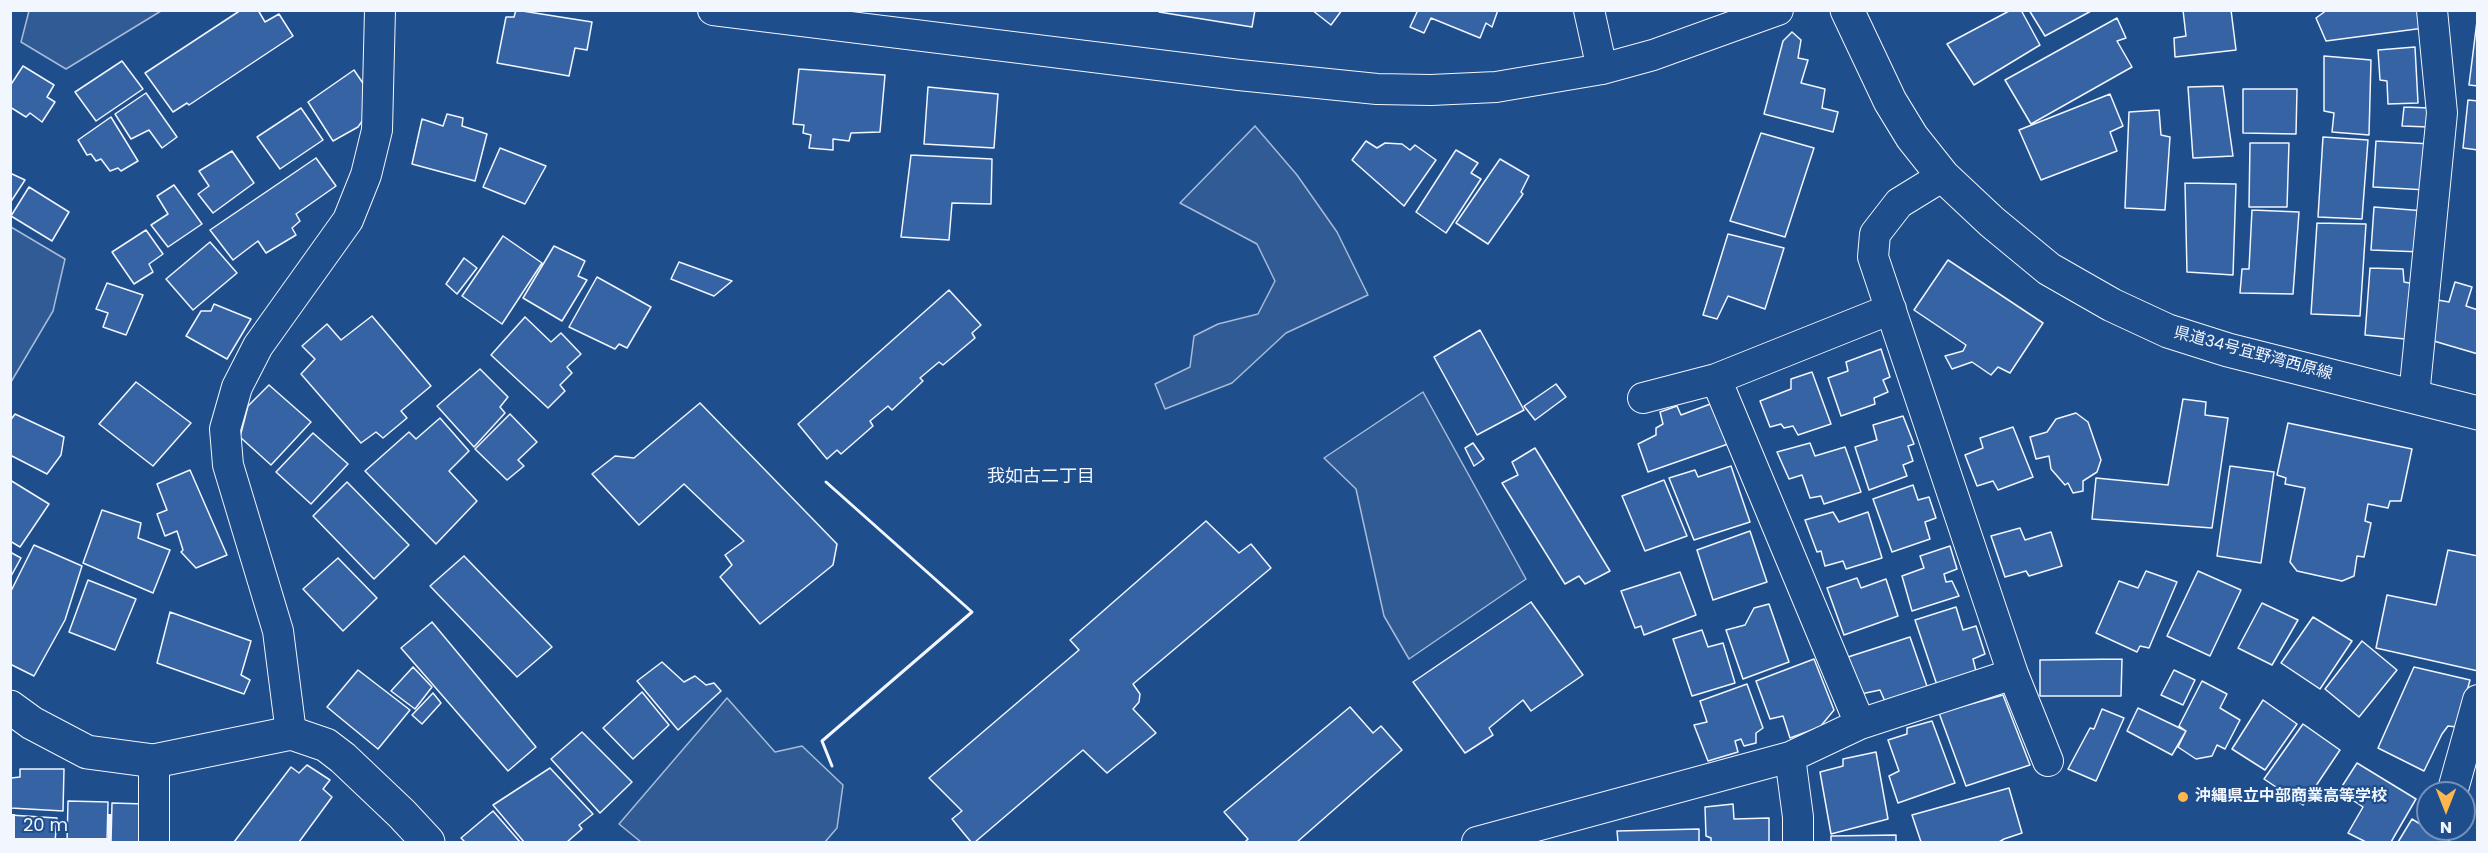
<!DOCTYPE html>
<html>
<head>
<meta charset="utf-8">
<style>
	body { margin:0 }
	#map { position:relative; width:2488px; height:853px; overflow:hidden; background:#1f4e8c; font-family:Poppins,sans-serif }
	canvas { display:block }
	.frame { position:absolute; inset:0; border:12px solid #f2f6ff; pointer-events:none }
	.north { position:absolute; left:2416px; top:781px; width:60px; height:60px; box-sizing:border-box; background:#1f4e8c; border:2px solid #7391ba; border-radius:50%; rotate:180deg; font-size:16px; font-weight:700; line-height:24px; text-align:center; color:#f2f6ff }
	.north::after { content:''; display:block; margin:auto; width:21px; height:27px; background:#ffb74d; clip-path:polygon(50% 0,100% 100%,50% 72%,0 100%) }
	.scale { position:absolute; left:12px; top:814px; width:99px; height:27px; box-sizing:border-box; border:3px solid #f2f6ff; border-top:0; padding-left:8px; font-size:18px; line-height:21px; white-space:nowrap; color:#f2f6ff; -webkit-text-stroke:4px #1f4e8c; paint-order:stroke }
</style>
</head>
<body>
<div id="map">
<canvas width="2488" height="853"></canvas>
<div class="frame"></div>
<div class="north">N</div>
<div class="scale">20 m</div>
</div>
<script>
const ctx = document.querySelector('canvas').getContext('2d');
ctx.lineJoin = 'round';
function fill(path, color) {
  ctx.fillStyle = color;
  ctx.fill(path, 'evenodd');
}
function toPath(rows) {
  const path = new Path2D();
  for (const r of rows) {
    path.moveTo(r[0], r[1]);
    for (let i = 2; i < r.length; i += 2) path.lineTo(r[i], r[i + 1]);
  }
  return path;
}
function stroke(path, color, width, dash) {
  ctx.strokeStyle = color;
  ctx.lineWidth = width;
  ctx.lineCap = dash ? 'butt' : 'round';
  ctx.setLineDash(dash || []);
  ctx.stroke(path);
}
function drawText(font, color, halo, rows, align = 'center') {
  ctx.font = font + ' Poppins,"Noto Sans JP",sans-serif';
  ctx.lineWidth = 4.5;
  ctx.setLineDash([]);
  ctx.textBaseline = 'middle';
  ctx.strokeStyle = halo;
  ctx.fillStyle = color;
  for (const [text, x, y, turn = 0] of rows) {
    ctx.save();
    ctx.translate(x, y);
    ctx.rotate((+turn || 0) * Math.PI / 180);
    ctx.textAlign = isNaN(turn) ? turn : align;
    if (halo) ctx.strokeText(text, 0, 0);
    ctx.fillText(text, 0, 0);
    ctx.restore();
  }
}
const built = toPath([
	[29,11,29,10,161,11,66,69,21,42,29,11],
	[1255,126,1297,175,1337,232,1368,295,1286,333,1232,383,1165,409,1155,384,1190,367,1194,336,1218,324,1258,314,1275,281,1257,244,1180,203,1255,126],
	[11,227,65,259,53,311,11,382,11,227],
	[1423,392,1526,579,1409,659,1384,616,1356,489,1324,458,1423,392],
	[727,698,775,752,802,746,843,785,837,828,825,842,641,842,619,824,727,698]
]);
fill(built, '#305b95');
stroke(built, '#a8bbd7', 1.5);
const building = toPath([
	[241,10,258,10,265,22,279,14,293,36,189,105,187,103,173,112,145,73,241,10],
	[516,10,592,22,587,50,575,48,569,76,497,63,506,17,514,17,516,10],
	[1159,10,1255,10,1252,27,1159,12,1159,10],
	[1312,10,1342,10,1331,25,1312,10],
	[1418,10,1498,10,1492,27,1486,23,1480,38,1431,18,1424,33,1410,27,1418,10],
	[2011,10,2021,10,2040,45,1974,85,1947,44,2011,10],
	[2029,10,2093,10,2045,36,2029,10],
	[2183,10,2231,10,2236,50,2175,57,2174,38,2186,36,2183,10],
	[2327,10,2424,10,2424,28,2326,41,2316,18,2327,10],
	[2117,18,2126,38,2117,41,2132,67,2031,124,2005,80,2117,18],
	[2477,21,2478,21,2478,86,2469,85,2477,21],
	[1792,32,1801,40,1798,58,1808,60,1801,83,1825,89,1822,108,1838,112,1833,132,1764,114,1783,41,1792,32],
	[2415,47,2418,103,2388,104,2387,81,2380,80,2378,50,2415,47],
	[2324,56,2371,60,2369,135,2332,132,2334,113,2324,111,2324,56],
	[122,61,143,89,96,121,75,92,122,61],
	[23,66,54,85,47,97,55,102,42,122,30,113,26,117,10,107,10,86,23,66],
	[799,69,885,75,880,132,851,133,849,141,833,139,833,150,809,148,811,135,803,133,804,125,793,124,799,69],
	[354,70,373,98,370,110,358,127,333,141,308,102,354,70],
	[2223,86,2233,156,2193,158,2188,87,2223,86],
	[928,87,998,94,994,148,924,144,928,87],
	[2243,89,2297,89,2296,134,2243,133,2243,89],
	[146,93,177,137,162,148,149,130,131,139,115,114,146,93],
	[2110,94,2123,126,2110,132,2117,151,2041,180,2019,130,2110,94],
	[2468,100,2478,101,2478,150,2463,148,2468,100],
	[2404,107,2430,108,2429,127,2402,126,2404,107],
	[301,108,323,140,280,169,257,137,301,108],
	[2159,110,2161,135,2170,137,2165,210,2125,208,2129,112,2159,110],
	[447,114,463,118,462,126,487,134,475,181,412,164,422,119,443,126,447,114],
	[111,117,138,161,121,171,118,168,110,171,101,159,96,161,91,154,87,155,78,140,111,117],
	[1761,133,1814,148,1785,237,1730,221,1761,133],
	[2323,137,2368,140,2362,219,2318,217,2323,137],
	[1366,141,1377,148,1385,143,1402,144,1410,150,1415,145,1436,160,1404,206,1352,160,1366,141],
	[2376,141,2432,144,2427,190,2373,187,2376,141],
	[2250,143,2289,143,2287,207,2249,207,2250,143],
	[500,148,546,166,525,204,483,187,500,148],
	[1456,150,1478,163,1471,173,1481,179,1446,233,1416,212,1456,150],
	[232,151,254,183,213,213,198,194,209,186,199,171,232,151],
	[911,155,992,159,991,204,952,203,949,240,901,237,911,155],
	[316,158,336,186,296,214,300,221,292,228,296,235,266,253,258,241,233,260,210,230,316,158],
	[1500,159,1529,176,1521,192,1523,194,1488,244,1456,223,1500,159],
	[10,173,25,180,10,203,10,173],
	[2185,183,2236,184,2233,275,2187,272,2185,183],
	[174,185,202,224,168,247,151,225,168,214,157,196,174,185],
	[29,187,69,212,52,241,11,216,29,187],
	[2374,207,2425,211,2422,252,2371,250,2374,207],
	[2252,210,2299,212,2293,294,2240,293,2242,269,2249,269,2252,210],
	[2317,223,2366,224,2360,316,2311,314,2317,223],
	[146,230,163,254,149,264,153,272,134,284,112,252,146,230],
	[1728,234,1784,248,1765,309,1728,296,1717,319,1703,315,1728,234],
	[503,236,542,263,502,324,462,296,503,236],
	[210,242,237,273,193,310,166,279,210,242],
	[554,246,585,261,578,276,587,280,562,321,523,298,554,246],
	[464,258,477,268,457,294,446,284,464,258],
	[1948,260,2043,323,2010,373,1998,367,1991,375,1972,362,1952,369,1945,356,1963,351,1966,345,1914,310,1948,260],
	[679,262,732,281,714,296,671,279,679,262],
	[2370,268,2403,269,2404,282,2420,285,2415,340,2365,335,2370,268],
	[597,277,651,307,627,348,619,344,615,349,569,327,597,277],
	[2455,282,2472,287,2466,306,2478,310,2478,354,2427,339,2432,299,2449,302,2455,282],
	[107,283,143,295,126,335,103,327,108,313,96,309,107,283],
	[949,290,981,325,972,333,975,338,943,365,939,362,920,378,923,381,892,410,888,406,870,421,873,426,841,454,837,450,827,459,798,424,949,290],
	[214,304,251,319,227,359,186,336,201,311,211,311,214,304],
	[372,316,431,386,401,411,407,418,383,438,376,432,361,443,301,374,315,359,302,346,327,324,341,340,372,316],
	[525,317,551,342,561,333,581,354,567,367,572,373,560,385,565,391,548,408,491,355,525,317],
	[1480,330,1524,410,1477,435,1434,357,1480,330],
	[1881,349,1890,377,1883,380,1888,392,1874,398,1875,404,1841,416,1828,378,1848,371,1846,362,1881,349],
	[480,369,508,397,500,407,505,413,474,447,437,406,480,369],
	[1812,372,1831,424,1798,435,1793,426,1784,428,1781,424,1770,427,1760,401,1791,389,1791,379,1812,372],
	[136,382,191,423,153,466,99,424,136,382],
	[1556,384,1566,397,1535,420,1524,406,1556,384],
	[269,385,311,422,271,465,240,437,248,406,269,385],
	[2183,399,2206,402,2205,415,2228,418,2212,528,2092,519,2096,478,2168,485,2183,399],
	[700,403,837,544,833,565,760,624,720,577,732,565,725,555,744,541,684,484,639,525,592,474,615,456,634,458,700,403],
	[1713,403,1728,444,1648,472,1638,444,1656,435,1656,428,1663,424,1660,412,1677,406,1681,415,1713,403],
	[2076,413,2088,422,2101,460,2097,472,2083,481,2083,491,2073,493,2068,483,2065,485,2051,469,2049,456,2036,459,2030,437,2047,432,2056,419,2076,413],
	[15,414,64,437,61,455,47,474,10,455,10,421,15,414],
	[510,414,537,442,518,460,524,466,507,480,475,449,510,414],
	[1903,416,1914,444,1908,446,1913,461,1903,465,1907,476,1869,490,1855,447,1877,440,1873,425,1903,416],
	[440,418,469,451,449,471,477,501,436,544,365,471,409,432,416,439,440,418],
	[2288,423,2412,449,2401,501,2390,501,2388,508,2368,504,2365,521,2371,523,2364,557,2357,556,2354,576,2342,581,2297,571,2290,562,2305,488,2285,484,2286,478,2277,475,2288,423],
	[2013,427,2033,477,1998,490,1993,481,1977,486,1965,455,1983,448,1980,438,2013,427],
	[313,433,348,464,311,504,276,472,313,433],
	[1473,443,1484,459,1474,466,1465,448,1473,443],
	[1810,443,1815,456,1845,447,1861,492,1824,504,1821,496,1810,498,1802,475,1789,479,1777,452,1810,443],
	[1535,448,1610,571,1585,584,1579,576,1565,584,1502,483,1518,475,1512,462,1535,448],
	[1731,466,1750,522,1694,540,1669,478,1695,470,1698,477,1731,466],
	[2230,466,2274,472,2261,563,2217,556,2230,466],
	[190,470,227,555,196,568,181,552,183,550,177,531,165,536,157,514,167,510,157,484,190,470],
	[10,480,49,504,20,547,10,541,10,480],
	[1664,480,1687,536,1645,551,1622,496,1664,480],
	[347,482,409,545,374,579,313,516,347,482],
	[1913,485,1918,500,1929,497,1936,518,1925,522,1930,539,1892,552,1873,499,1913,485],
	[102,510,141,523,138,538,170,550,153,593,83,563,102,510],
	[1833,512,1839,522,1868,512,1882,558,1846,569,1843,561,1825,566,1821,551,1817,552,1805,520,1833,512],
	[1206,521,1239,553,1251,544,1271,568,1133,684,1140,694,1139,702,1133,709,1156,733,1107,773,1083,750,975,842,971,842,952,819,962,811,929,778,1079,650,1070,640,1206,521],
	[2020,528,2025,540,2051,532,2062,566,2029,576,2026,571,2005,577,1991,536,2020,528],
	[1750,531,1767,582,1713,600,1697,550,1750,531],
	[34,545,82,566,65,620,34,676,10,664,10,593,34,545],
	[1950,546,1957,569,1944,574,1946,582,1952,581,1959,596,1912,611,1902,576,1924,568,1920,556,1950,546],
	[2448,550,2478,556,2478,671,2376,648,2387,595,2436,605,2448,550],
	[10,552,21,558,10,578,10,552],
	[464,556,552,647,517,677,430,586,464,556],
	[338,558,377,598,343,631,303,589,338,558],
	[2146,571,2177,582,2149,648,2140,646,2137,652,2096,633,2119,581,2138,588,2146,571],
	[2198,571,2241,590,2210,656,2167,636,2198,571],
	[1680,572,1696,615,1644,635,1641,626,1635,628,1621,591,1680,572],
	[1857,578,1861,588,1886,579,1898,616,1844,635,1827,588,1857,578],
	[88,580,136,599,115,650,69,632,88,580],
	[1531,602,1583,675,1531,711,1523,700,1489,728,1493,735,1465,753,1413,682,1531,602],
	[2262,603,2298,620,2272,665,2238,648,2262,603],
	[1769,604,1789,662,1743,679,1726,630,1745,625,1754,608,1769,604],
	[1956,607,1963,630,1976,626,1985,654,1973,659,1978,679,1939,691,1915,620,1956,607],
	[170,612,251,641,241,675,250,680,244,694,157,663,170,612],
	[2313,617,2352,641,2320,689,2281,663,2313,617],
	[432,622,536,747,508,771,401,648,432,622],
	[1702,630,1708,647,1723,643,1735,683,1692,696,1673,639,1702,630],
	[1910,637,1929,692,1887,706,1880,690,1861,694,1848,657,1910,637],
	[2362,641,2397,670,2359,717,2325,689,2362,641],
	[1814,659,1834,710,1820,727,1790,738,1783,716,1770,719,1756,681,1814,659],
	[2122,659,2121,696,2040,696,2040,660,2122,659],
	[662,662,684,682,695,676,706,685,714,683,721,691,678,730,637,681,662,662],
	[413,667,432,687,415,709,391,691,413,667],
	[2414,667,2470,680,2457,727,2448,726,2442,734,2424,771,2378,748,2414,667],
	[358,670,410,710,378,749,327,707,358,670],
	[2174,670,2195,680,2183,705,2161,695,2174,670],
	[2202,681,2227,694,2220,708,2240,720,2225,749,2217,745,2212,756,2196,759,2178,747,2186,731,2179,726,2202,681],
	[1747,684,1763,728,1756,733,1756,743,1744,746,1741,739,1735,741,1738,752,1708,761,1694,725,1707,722,1700,701,1747,684],
	[642,692,669,725,633,759,603,728,642,692],
	[433,693,441,703,422,724,412,715,433,693],
	[2003,695,2030,765,1966,786,1939,713,2003,695],
	[2263,700,2297,724,2265,770,2232,749,2263,700],
	[1350,707,1373,733,1381,726,1402,750,1297,842,1245,842,1248,839,1224,812,1350,707],
	[2138,708,2186,731,2172,755,2127,731,2138,708],
	[2102,709,2124,718,2096,781,2068,769,2090,728,2094,729,2102,709],
	[1932,721,1955,783,1898,803,1889,776,1899,771,1888,740,1907,734,1907,728,1932,721],
	[2303,724,2340,750,2303,805,2264,779,2303,724],
	[582,732,632,782,600,813,551,759,582,732],
	[1876,752,1888,819,1831,834,1820,772,1843,766,1843,759,1876,752],
	[2357,763,2416,799,2391,842,2366,842,2348,833,2363,807,2339,791,2357,763],
	[307,765,330,780,323,789,332,797,299,842,234,842,291,767,299,773,307,765],
	[550,768,593,814,579,825,582,829,567,842,524,842,493,805,550,768],
	[20,769,64,769,63,811,11,808,11,778,20,777,20,769],
	[2009,788,2022,833,2004,839,1999,842,1921,842,1912,815,2009,788],
	[68,801,108,802,107,842,67,842,68,801],
	[112,803,145,804,145,842,111,842,112,803],
	[1733,804,1734,819,1769,818,1769,842,1711,842,1711,838,1706,836,1705,807,1733,804],
	[493,811,520,842,465,842,461,838,493,811],
	[10,815,57,818,55,842,10,842,10,815],
	[2412,819,2428,829,2450,839,2448,842,2398,842,2412,819],
	[1699,829,1699,842,1618,842,1617,831,1699,829],
	[1896,835,1896,842,1831,842,1831,836,1896,835]
]);
fill(building, '#3563a3');
stroke(building, '#f2f6ff', 1.5);
const street = toPath([
	[713,10,1239,75,1377,89,1431,90,1496,87,1602,69,1653,55,1778,10],
	[1589,10,1602,69],
	[1716,379,1860,724],
	[2414,396,2442,113,2432,10],
	[1643,398,1716,379,1891,309],
	[2013,674,2048,761],
	[291,733,278,631,228,465,225,429,237,387,258,346,348,220,366,175,377,130,380,10],
	[1790,757,1798,817,1798,842],
	[154,761,154,842],
	[2452,793,2478,700],
	[1477,842,1790,757,1860,724,2013,674,1873,257,1875,234,1899,203,1943,176]
]);
const secondary = toPath([
	[1847,10,1890,101,1912,137,1943,176,1992,222,2049,269,2112,305,2168,331,2228,350,2478,413],
	[10,707,32,723,87,752,154,761,291,733,326,745,343,758,402,814,428,842]
]);
stroke(street, '#f2f6ff', 32);
stroke(secondary, '#f2f6ff', 35);
stroke(street, '#1f4e8c', 30);
stroke(secondary, '#1f4e8c', 33);
stroke(toPath([
	[826,482,972,612,822,741,832,766]
]), '#f2f6ff', 3);
for (const [x, y, r, color] of [
	[2183,797,6,"#ffb74d"]
]) {
  const dot = new Path2D();
  dot.arc(x, y, r, 0, 2 * Math.PI);
  ctx.fillStyle = color;
  ctx.fill(dot);
  stroke(dot, '#1f4e8c', 2);
}
drawText('16px', '#f2f6ff', '#1f4e8c', [
	["県道34号宜野湾西原線",2253,354,15]
]);
drawText('bold 16px', '#f2f6ff', '#1f4e8c', [
	["沖縄県立中部商業高等学校",2195,797]
], 'left');
drawText('18px', '#f2f6ff', '#1f4e8c', [
	["我如古二丁目",1041,477]
]);
</script>
</body>
</html>
